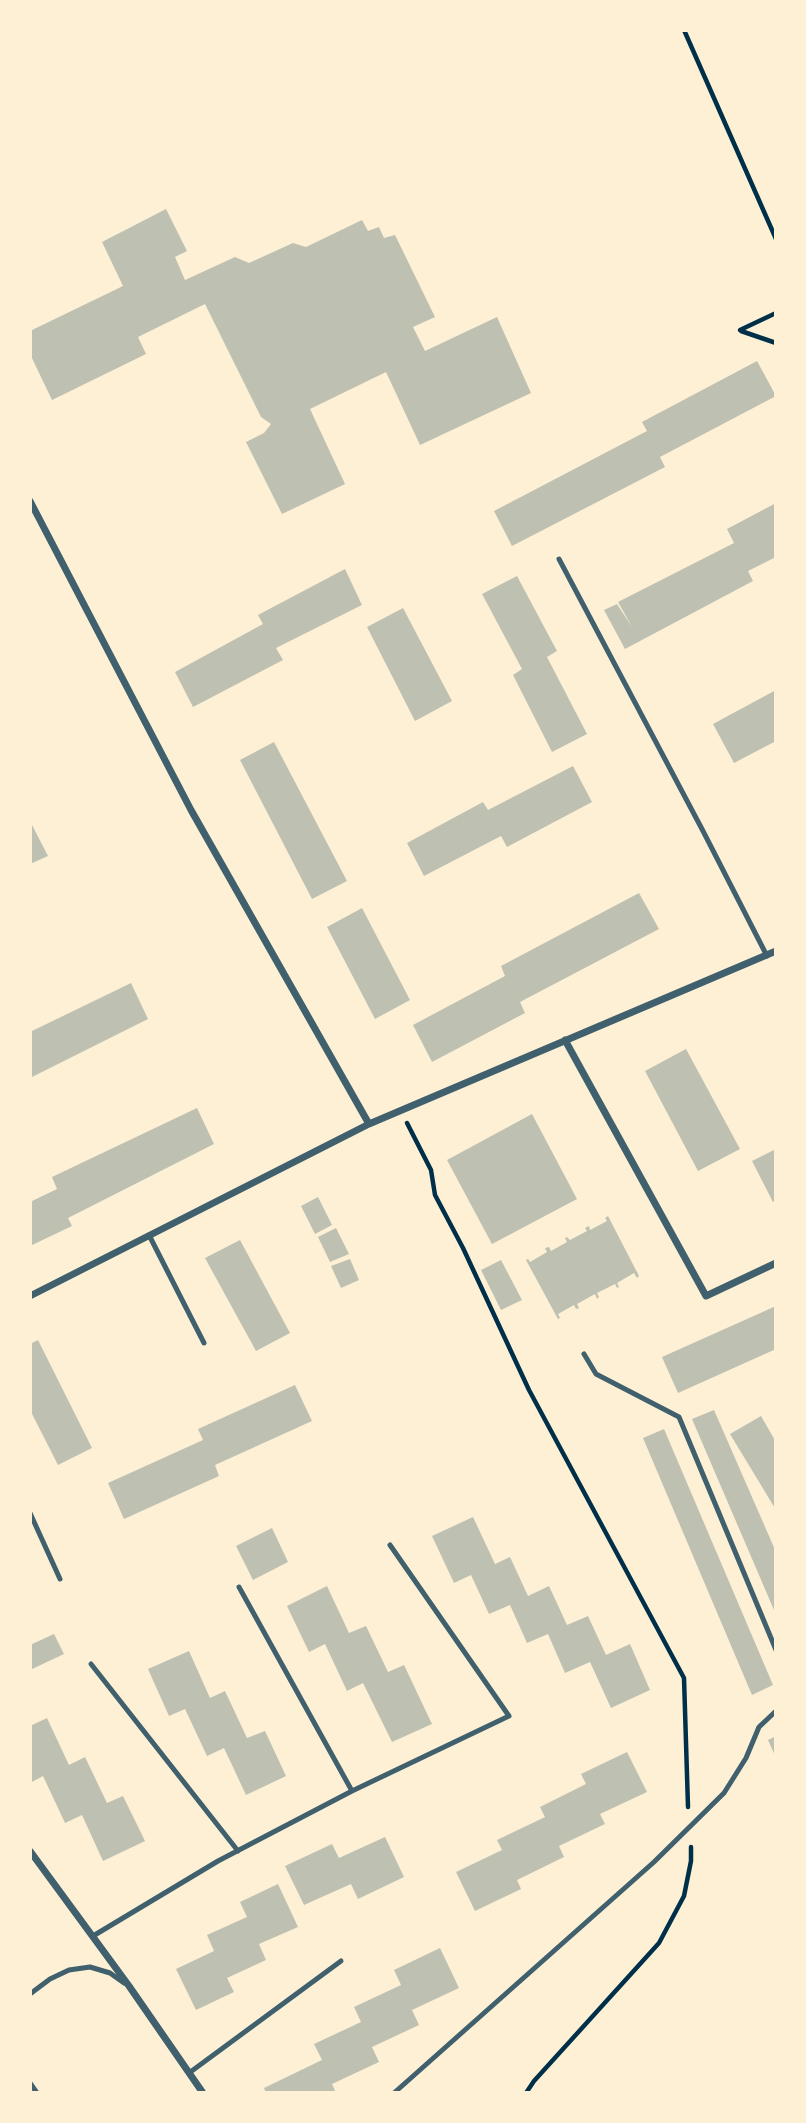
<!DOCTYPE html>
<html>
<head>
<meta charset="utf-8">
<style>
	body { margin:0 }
	#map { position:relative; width:806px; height:2123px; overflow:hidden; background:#fdf0d5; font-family:Karla,sans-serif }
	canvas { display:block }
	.frame { position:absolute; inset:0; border:32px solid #fdf0d5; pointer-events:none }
</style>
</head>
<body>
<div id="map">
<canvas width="806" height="2123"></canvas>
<div class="frame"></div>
</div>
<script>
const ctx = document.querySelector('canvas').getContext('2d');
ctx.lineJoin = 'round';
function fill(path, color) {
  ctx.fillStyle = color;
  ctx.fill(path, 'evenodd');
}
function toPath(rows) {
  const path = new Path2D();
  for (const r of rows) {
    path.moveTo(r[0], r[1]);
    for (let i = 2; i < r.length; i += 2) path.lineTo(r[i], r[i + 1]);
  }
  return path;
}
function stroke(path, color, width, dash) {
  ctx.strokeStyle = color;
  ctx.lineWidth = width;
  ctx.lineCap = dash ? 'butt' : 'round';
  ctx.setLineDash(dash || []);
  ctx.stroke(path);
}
fill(toPath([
	[166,209,187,251,175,257,185,280,235,257,249,263,293,243,306,247,362,220,368,231,379,227,384,238,395,235,435,317,413,327,425,351,497,317,531,393,420,445,386,372,310,409,345,484,282,514,246,442,264,433,271,424,261,417,205,304,138,337,146,354,52,400,30,354,30,331,123,286,102,242],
	[757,361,776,396,660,457,665,467,512,546,494,511,647,431,642,422],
	[776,503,776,557,748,571,753,581,625,649,604,610,617,604,632,627,618,602,734,543,727,529],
	[345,569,362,605,276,648,283,660,193,707,175,672,263,624,258,615],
	[517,576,557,651,547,657,587,734,552,752,513,675,522,669,482,594],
	[403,608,452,701,415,721,367,627],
	[776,690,776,741,734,763,713,724],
	[274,742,347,881,312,899,240,760],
	[573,766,592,802,507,847,501,836,424,876,407,843,483,802,488,810],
	[30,821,48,856,30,864],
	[639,893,659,929,520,1002,525,1013,432,1062,413,1025,505,976,501,966],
	[362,908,410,1000,375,1019,327,927],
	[131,983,148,1019,30,1078,30,1032],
	[686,1049,740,1149,698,1171,645,1071],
	[197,1108,214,1144,68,1218,72,1226,30,1246,30,1202,57,1189,52,1177],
	[532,1114,577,1199,492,1244,447,1160],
	[776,1149,776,1200,773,1202,752,1161],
	[318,1197,332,1225,315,1234,301,1206],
	[608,1216,639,1276,637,1278,634,1273,617,1283,619,1287,617,1288,615,1284,597,1293,599,1297,597,1299,595,1294,577,1304,579,1308,576,1309,574,1305,558,1314,560,1318,558,1319,526,1260,528,1259,530,1262,547,1252,545,1248,549,1247,551,1251,567,1242,565,1238,567,1237,570,1240,587,1231,585,1228,589,1226,590,1230,607,1221,605,1218],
	[336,1228,349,1254,330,1262,318,1237],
	[240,1240,290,1333,256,1351,205,1258],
	[350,1259,359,1280,341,1288,331,1266],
	[501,1260,522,1300,501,1310,481,1270],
	[776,1306,776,1349,678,1393,662,1357],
	[38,1340,92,1448,58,1465,30,1410,30,1344],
	[295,1385,312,1421,215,1465,219,1476,124,1519,108,1483,203,1440,198,1429],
	[714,1410,776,1552,776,1610,774,1610,692,1419],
	[761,1416,776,1442,776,1510,730,1434],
	[664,1429,773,1685,752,1695,643,1438],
	[473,1517,495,1564,510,1557,528,1596,549,1586,567,1625,588,1616,606,1655,630,1644,650,1690,611,1708,590,1662,565,1673,548,1634,527,1643,510,1605,489,1614,471,1575,454,1583,432,1536],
	[272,1528,288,1562,253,1580,236,1546],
	[327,1586,349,1633,366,1626,388,1672,404,1665,432,1724,392,1742,363,1683,347,1691,325,1644,309,1652,287,1606],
	[54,1634,64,1654,30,1670,30,1645],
	[189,1651,210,1698,225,1691,247,1738,265,1731,286,1776,246,1795,224,1748,207,1756,185,1709,169,1716,148,1669],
	[47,1718,69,1765,85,1757,107,1803,123,1796,145,1841,103,1861,82,1815,65,1823,43,1776,30,1783,30,1726],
	[776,1736,776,1758,768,1740],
	[627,1752,647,1792,600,1814,605,1824,559,1846,564,1857,517,1880,521,1889,475,1911,456,1872,502,1850,497,1840,545,1817,540,1807,586,1784,581,1774],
	[385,1837,404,1877,358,1899,351,1884,304,1905,285,1866,332,1844,339,1858],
	[278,1884,298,1927,259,1944,266,1960,227,1978,234,1992,196,2010,176,1969,214,1951,207,1935,247,1917,240,1902],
	[440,1948,459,1988,412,2010,419,2025,372,2047,379,2062,332,2084,336,2093,266,2093,264,2088,322,2060,314,2044,361,2022,354,2007,401,1985,394,1970]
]), '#bec0b2');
stroke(toPath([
	[684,30,776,239],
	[740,330,776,313],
	[741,331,776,343],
	[407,1123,431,1170,435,1195,463,1248,529,1390,684,1678,688,1807],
	[526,2093,534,2081,659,1943,684,1896,691,1861,691,1847]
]), '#003049', 4.5);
stroke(toPath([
	[559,559,703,831,767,956],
	[149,1235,204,1343],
	[584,1354,596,1374,679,1417,776,1650],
	[30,1513,60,1579],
	[239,1587,352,1791],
	[91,1664,238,1851],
	[93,1936,218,1861,352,1791,509,1716,390,1545],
	[30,1994,50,1979,69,1970,90,1967,110,1973,124,1983],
	[189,2073,341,1961],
	[30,2083,37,2093],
	[394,2093,654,1862,724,1793,746,1758,759,1727,776,1711]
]), '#3f606c', 5);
stroke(toPath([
	[30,501,191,810,369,1124],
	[565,1040,706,1296,776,1263],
	[30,1296,369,1124,776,951],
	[30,1851,129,1986,203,2093]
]), '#3f606c', 7);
</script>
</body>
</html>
